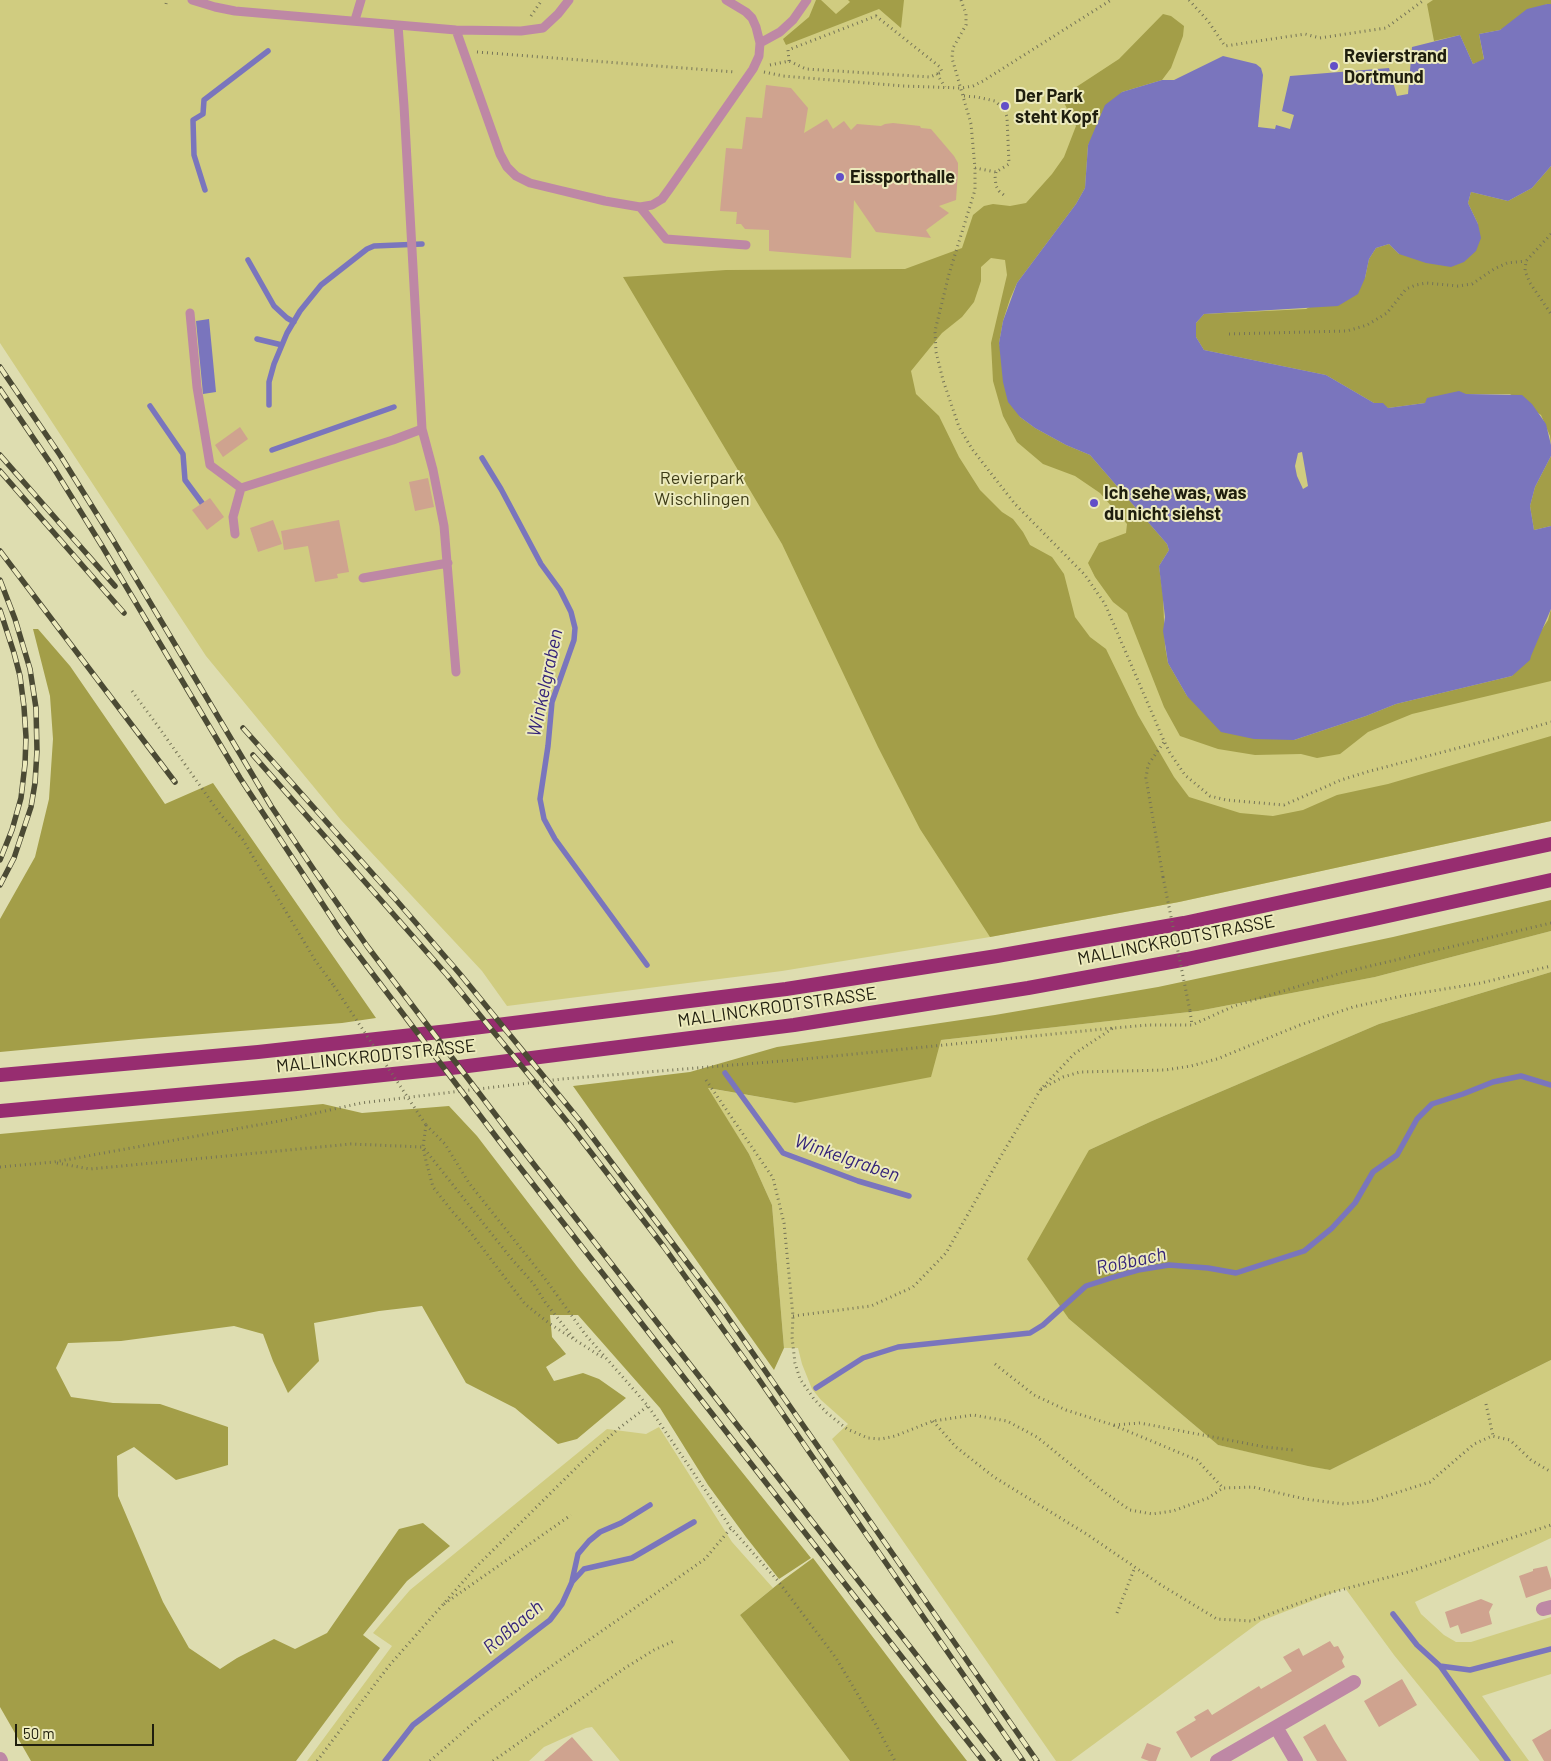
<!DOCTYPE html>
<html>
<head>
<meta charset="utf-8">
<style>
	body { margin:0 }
	#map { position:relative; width:1551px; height:1761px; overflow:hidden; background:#deddb0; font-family:Barlow,sans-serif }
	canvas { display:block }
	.scale { position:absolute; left:15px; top:1724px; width:139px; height:22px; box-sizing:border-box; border:2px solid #1f1e0e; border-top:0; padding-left:6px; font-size:15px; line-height:18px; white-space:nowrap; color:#1f1e0e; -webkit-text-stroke:4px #eceabc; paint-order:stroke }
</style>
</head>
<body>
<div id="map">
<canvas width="1551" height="1761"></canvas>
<div class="scale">50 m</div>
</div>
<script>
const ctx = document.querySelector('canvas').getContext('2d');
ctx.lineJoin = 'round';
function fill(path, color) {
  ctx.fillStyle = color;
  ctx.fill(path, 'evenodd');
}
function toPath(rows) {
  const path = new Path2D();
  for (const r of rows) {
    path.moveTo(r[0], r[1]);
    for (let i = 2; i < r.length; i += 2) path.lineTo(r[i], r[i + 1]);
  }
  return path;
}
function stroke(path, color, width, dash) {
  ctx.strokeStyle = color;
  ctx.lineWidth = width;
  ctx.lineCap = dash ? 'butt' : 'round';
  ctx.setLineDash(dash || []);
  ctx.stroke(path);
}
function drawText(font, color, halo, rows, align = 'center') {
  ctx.font = font + ' Barlow,sans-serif';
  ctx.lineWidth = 4;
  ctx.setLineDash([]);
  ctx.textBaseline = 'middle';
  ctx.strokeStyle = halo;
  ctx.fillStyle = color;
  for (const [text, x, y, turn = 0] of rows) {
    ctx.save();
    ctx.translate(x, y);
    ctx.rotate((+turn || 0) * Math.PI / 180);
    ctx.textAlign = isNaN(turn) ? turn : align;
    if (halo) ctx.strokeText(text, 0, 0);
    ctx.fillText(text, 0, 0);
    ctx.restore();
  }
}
fill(toPath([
	[0,0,1551,0,1551,821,1179,902,990,937,782,971,507,1006,482,971,341,820,206,656,0,343],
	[1551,931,1551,972,1379,1024,1152,1121,1089,1150,1069,1319,1218,1445,1330,1470,1551,1360,1551,1538,1415,1602,1421,1614,1444,1635,1456,1642,1471,1642,1551,1617,1551,1674,1482,1696,1529,1761,1480,1761,1394,1655,1345,1588,1261,1621,1071,1761,1056,1761,832,1439,848,1424,821,1400,812,1389,802,1364,798,1348,784,1348,772,1205,749,1154,707,1088,795,1103,941,1040,1198,1011,1375,977],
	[659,1427,732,1542,773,1588,740,1615,850,1761,620,1761,592,1727,586,1728,544,1747,529,1761,307,1761,392,1646,373,1633,410,1590,607,1429,646,1434]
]), '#d0cc80');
fill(toPath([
	[816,0,821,0,836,14,850,2,848,0,904,0,901,28,879,9,786,45,783,39,809,17],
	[1433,0,1551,0,1551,4,1547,4,1500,30,1479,34,1484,60,1473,64,1460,35,1434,41,1427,4],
	[1163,14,1171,16,1184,26,1183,36,1171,68,1162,80,1122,92,1088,145,1085,188,1076,204,1017,283,1010,299,1003,321,999,343,1020,417,1035,428,1066,445,1090,455,1167,544,1169,550,1159,566,1163,595,1165,646,1168,663,1187,696,1294,740,1366,716,1396,704,1512,676,1548,620,1551,609,1551,681,1412,714,1368,732,1340,754,1317,758,1301,754,1255,755,1218,749,1180,736,1164,707,1127,613,1113,602,1095,577,1088,563,1099,543,1126,533,1127,524,1100,493,1075,476,1043,464,1017,442,1003,416,993,381,991,343,1007,275,1005,260,991,258,981,267,981,281,974,302,962,317,942,333,911,371,916,394,939,416,959,457,980,490,1002,512,1013,519,1023,532,1030,545,1052,557,1064,574,1075,617,1090,637,1106,649,1138,715,1174,777,1189,797,1240,813,1273,816,1303,810,1337,795,1388,784,1551,736,1551,821,1179,902,990,937,920,829,878,747,782,544,623,277,726,270,905,269,962,248,973,215,984,206,993,204,1010,206,1026,203,1052,174,1064,157,1076,126,1061,97,1119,59],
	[1551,166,1551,445,1550,436,1541,415,1510,394,1466,394,1425,403,1388,408,1374,403,1326,375,1204,350,1196,337,1196,323,1204,314,1306,309,1365,278,1369,259,1376,248,1389,244,1399,254,1478,224,1468,203,1471,192,1508,201,1532,188],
	[1551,456,1551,526,1534,530,1530,506,1535,487],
	[33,629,38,629,70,666,165,804,213,783,376,1018,342,1023,139,1039,0,1052,0,919,35,857,49,799,53,739,50,696],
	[1551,900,1551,931,1375,977,1198,1011,941,1040,931,1077,795,1103,708,1088,749,1154,772,1205,784,1348,774,1370,573,1086,690,1072,777,1047,995,1015,1158,987,1393,937],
	[1551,972,1551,1360,1330,1470,1308,1466,1218,1445,1069,1319,1027,1259,1089,1150,1152,1121,1379,1024],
	[323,1104,362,1113,449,1106,477,1136,579,1269,811,1558,779,1579,746,1537,708,1485,660,1408,578,1315,550,1315,552,1337,566,1354,546,1367,554,1381,583,1373,599,1379,626,1398,577,1439,558,1444,515,1408,466,1383,422,1306,379,1311,314,1323,319,1361,288,1393,273,1361,263,1334,234,1326,121,1341,68,1343,56,1368,71,1397,113,1403,160,1404,228,1427,228,1465,176,1480,134,1447,117,1456,118,1496,163,1602,189,1648,220,1669,237,1658,274,1639,295,1649,327,1633,399,1529,423,1523,450,1546,407,1581,363,1635,380,1648,296,1761,31,1761,0,1707,0,1134],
	[813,1558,937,1722,967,1761,850,1761,740,1615,783,1580]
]), '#a39e48');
fill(toPath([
	[1547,4,1551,4,1551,166,1532,188,1508,201,1471,192,1468,203,1478,224,1481,238,1476,251,1464,262,1451,267,1426,263,1399,254,1389,244,1376,248,1369,259,1365,278,1358,294,1338,306,1204,314,1196,323,1196,337,1204,350,1326,375,1374,403,1383,403,1388,408,1425,403,1427,398,1459,391,1466,394,1522,395,1532,404,1546,424,1551,445,1551,456,1535,487,1530,506,1534,530,1551,526,1551,609,1531,656,1530,660,1512,676,1396,704,1366,716,1294,740,1254,739,1221,732,1187,696,1168,663,1163,631,1165,617,1159,566,1169,550,1167,544,1090,455,1066,445,1035,428,1020,417,1008,402,1003,382,999,343,1003,321,1017,283,1076,204,1085,188,1088,145,1105,105,1122,92,1162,80,1174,80,1223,56,1256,64,1261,68,1263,75,1258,127,1275,129,1276,125,1290,129,1294,115,1282,111,1290,76,1389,68,1397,96,1408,94,1412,47,1460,35,1473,64,1484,59,1479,34,1500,30,1527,9],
	[1302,452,1308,486,1303,489,1297,476,1295,466,1298,453],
	[209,319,216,392,203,394,196,321]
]), '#7a75bd');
stroke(toPath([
	[205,190,194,155,193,120,203,114,204,100,268,51],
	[248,260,274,306,287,318,294,322],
	[257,339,282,345],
	[269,405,269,382,274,364,287,333,300,311,321,285,367,249,374,246,422,244],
	[150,406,183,454,185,480,202,503],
	[272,450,394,407],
	[482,458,501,489,541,564,560,590,571,612,575,628,574,640,552,702,548,746,540,799,544,819,555,839,647,965],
	[725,1073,783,1153,858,1181,909,1196],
	[816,1388,863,1358,898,1347,1030,1333,1043,1325,1086,1286,1111,1278,1138,1270,1169,1265,1208,1268,1236,1273,1304,1251,1332,1228,1355,1203,1373,1172,1397,1155,1417,1119,1432,1104,1463,1094,1493,1082,1521,1076,1551,1085],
	[572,1581,578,1554,589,1541,600,1532,621,1523,650,1505],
	[1393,1614,1417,1645,1440,1666,1508,1761],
	[1440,1666,1470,1670,1551,1649],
	[385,1761,413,1725,550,1620,562,1604,572,1582,584,1569,632,1558,694,1522]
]), '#7a75bd', 5.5);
fill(toPath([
	[766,85,791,88,808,108,804,133,827,119,833,129,844,121,851,130,857,124,881,126,885,124,893,123,920,126,921,128,931,129,954,156,958,163,958,172,956,200,939,206,949,213,926,230,931,238,876,232,854,200,851,258,769,251,769,230,745,229,741,224,736,224,737,212,720,211,726,148,742,149,746,117,762,118],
	[240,427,248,439,223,457,215,445],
	[428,478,434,507,415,511,409,482],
	[210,498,224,517,207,530,192,510],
	[273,520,282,544,258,552,250,528],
	[339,520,349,572,337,574,338,578,315,582,308,546,284,550,281,531],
	[1547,1566,1551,1579,1551,1589,1526,1598,1519,1576,1533,1571,1533,1569],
	[1481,1599,1493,1604,1489,1612,1492,1624,1461,1634,1458,1625,1450,1628,1445,1612],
	[1330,1641,1334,1647,1338,1646,1344,1657,1342,1661,1345,1667,1191,1758,1176,1732,1196,1720,1194,1717,1208,1709,1212,1715,1259,1686,1261,1689,1292,1671,1283,1657,1299,1648,1303,1656],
	[1402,1679,1417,1705,1379,1727,1364,1701],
	[1325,1724,1334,1740,1347,1761,1317,1761,1303,1737],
	[1551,1729,1551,1761,1544,1761,1532,1740],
	[572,1737,593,1761,544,1761],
	[1147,1743,1161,1748,1156,1761,1149,1761,1141,1758]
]), '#cfa38f');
stroke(toPath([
	[961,0,966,14,966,25,953,48,952,58,971,124,975,168,975,190,949,274,935,331,936,352,943,380,959,427,972,449,1015,504,1085,575,1105,604,1164,741,1170,753,1185,775,1210,796,1226,800,1284,805,1341,780,1370,771,1493,739,1551,722],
	[1189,0,1208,21,1225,46,1305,34,1320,38,1386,28,1424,0],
	[166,4,167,0],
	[531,16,542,0],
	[477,52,735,72],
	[789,61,788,50,876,16,940,67,942,72,937,74],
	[770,65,789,61,806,69,930,77,937,74,945,87],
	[764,72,783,76,903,86,961,88,973,86,983,81,1111,0],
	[964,96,977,97,995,101,1004,109,1007,117,1009,164,996,172,975,168],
	[996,172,995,176,996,186,999,191,1005,196],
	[1551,234,1526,261,1525,271,1530,283,1551,314],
	[1229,334,1347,331,1367,325,1387,313,1406,289,1416,285,1426,283,1458,286,1472,284,1494,269,1507,263,1526,261],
	[132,691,160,729,220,814,243,840,315,960,334,986],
	[1163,877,1146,778,1148,765,1164,742],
	[1190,1011,1192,1025],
	[706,1080,773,1178,784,1223,793,1316,792,1337,795,1363,800,1379,814,1399,827,1413,847,1429,868,1438,881,1439,895,1436,933,1421,973,1415,1007,1421,1037,1437,1107,1494,1130,1510,1152,1514,1173,1511,1208,1498,1223,1488,1253,1487,1305,1499,1344,1504,1371,1501,1430,1482,1474,1444,1492,1436,1510,1440,1531,1460,1551,1472],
	[1041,1089,1063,1077,1080,1072,1165,1070,1191,1066,1217,1059,1300,1025,1353,1007,1402,996,1481,983,1551,966],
	[426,1125,445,1144,469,1183,546,1280,585,1334,648,1406,731,1528,778,1581,836,1658,876,1725,895,1761],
	[426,1125,423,1147,426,1161,433,1187,452,1211,468,1229,525,1304,550,1324,605,1359],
	[57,1163,90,1169,351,1144,423,1147,510,1257,533,1283,545,1302,575,1340],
	[0,1167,54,1162,285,1120,361,1103,562,1079,794,1060,1114,1028,1148,1025,1192,1025,1234,1006,1345,972,1551,923],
	[793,1316,871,1306,913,1287,946,1253,998,1161,1041,1089,1074,1054,1113,1028],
	[995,1364,1034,1395,1066,1410,1113,1425,1197,1460,1223,1488],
	[1486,1404,1493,1436],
	[933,1421,956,1447,994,1477,1088,1535,1161,1585,1217,1619,1251,1621,1318,1596,1408,1572,1551,1525],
	[1114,1425,1140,1423,1265,1447,1293,1450],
	[444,1604,571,1515],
	[1117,1613,1135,1567],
	[317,1761,388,1667,476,1567,581,1463,618,1429,648,1406],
	[430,1761,477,1720,523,1686,705,1559,731,1528],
	[493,1761,625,1668,654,1650,674,1641]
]), '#757457', 3, [1, 4]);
stroke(toPath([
	[192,0,215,7,235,11,456,30,521,31,543,28,558,14,569,0],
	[355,20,361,0],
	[398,25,404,106,422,429,433,470,444,526,456,672],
	[456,30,500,154,507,167,516,176,530,183,559,190,605,201,640,207,652,205,662,199,670,188,753,69,759,56,760,43,756,27,752,18,746,12,726,0],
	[760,43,780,32,793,20,807,0],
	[640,207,666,239,746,245],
	[190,313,197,387,210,465,241,488,393,440,422,429],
	[235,534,233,517,241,488],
	[363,578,448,563]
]), '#be88a5', 9);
stroke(toPath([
	[1543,1609,1551,1607],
	[1276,1727,1296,1761],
	[1217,1761,1354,1682]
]), '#be88a5', 14);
stroke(toPath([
	[0,1759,1,1761]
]), '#be88a5', 14);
stroke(toPath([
	[0,1075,258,1052,449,1031,786,989,997,956,1184,923,1551,844],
	[0,1111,297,1084,460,1067,794,1025,1028,988,1187,959,1370,920,1551,880]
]), '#972d70', 14);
const rail = toPath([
	[0,367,60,455,113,540,271,806,314,870,367,946,511,1135,999,1761],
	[0,389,53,467,102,546,240,778,341,932,497,1138,983,1761],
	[0,455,115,586],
	[0,471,124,613],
	[0,551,175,782],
	[0,580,15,619,30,669,36,708,37,751,35,783,31,807,14,858,0,885],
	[0,610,14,653,20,676,24,707,26,737,25,764,21,798,12,830,0,860],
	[243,728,397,901,460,974,581,1122,720,1306,1037,1761],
	[253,755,447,975,569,1124,664,1247,758,1378,1023,1761]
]);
stroke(rail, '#4b4a34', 5.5);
stroke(rail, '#eceabc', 4, [11]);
stroke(toPath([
	[1163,877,1190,1011],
	[334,986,426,1125]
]), '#757457', 3, [1, 4]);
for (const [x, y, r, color] of [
	[1334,66,5,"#624fc8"],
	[1005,106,5,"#624fc8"],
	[840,177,5,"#624fc8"],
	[1094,503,5,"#624fc8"]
]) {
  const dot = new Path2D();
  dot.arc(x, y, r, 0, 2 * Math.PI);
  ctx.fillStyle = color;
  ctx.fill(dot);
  stroke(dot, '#eceabc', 2);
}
drawText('bold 18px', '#1f1e0e', '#eceabc', [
	["Revierstrand",1344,56],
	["Dortmund",1344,77],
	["Der Park",1015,96],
	["steht Kopf",1015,117],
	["Eissporthalle",850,177],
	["Ich sehe was, was",1104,493],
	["du nicht siehst",1104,514]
], 'left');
drawText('18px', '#3e3c17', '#eceabc', [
	["Revierpark",702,478],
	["Wischlingen",702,499]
]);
drawText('18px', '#1f1e0e', '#eceabc', [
	["MALLINCKRODTSTRASSE",1176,940,-11],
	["MALLINCKRODTSTRASSE",777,1007,-8],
	["MALLINCKRODTSTRASSE",376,1056,-6]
]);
drawText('italic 19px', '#342379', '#eceabc', [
	["Winkelgraben",545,683,-78],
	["Winkelgraben",847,1158,19],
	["Roßbach",1131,1261,-12],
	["Roßbach",513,1627,-40]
]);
</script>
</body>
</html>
